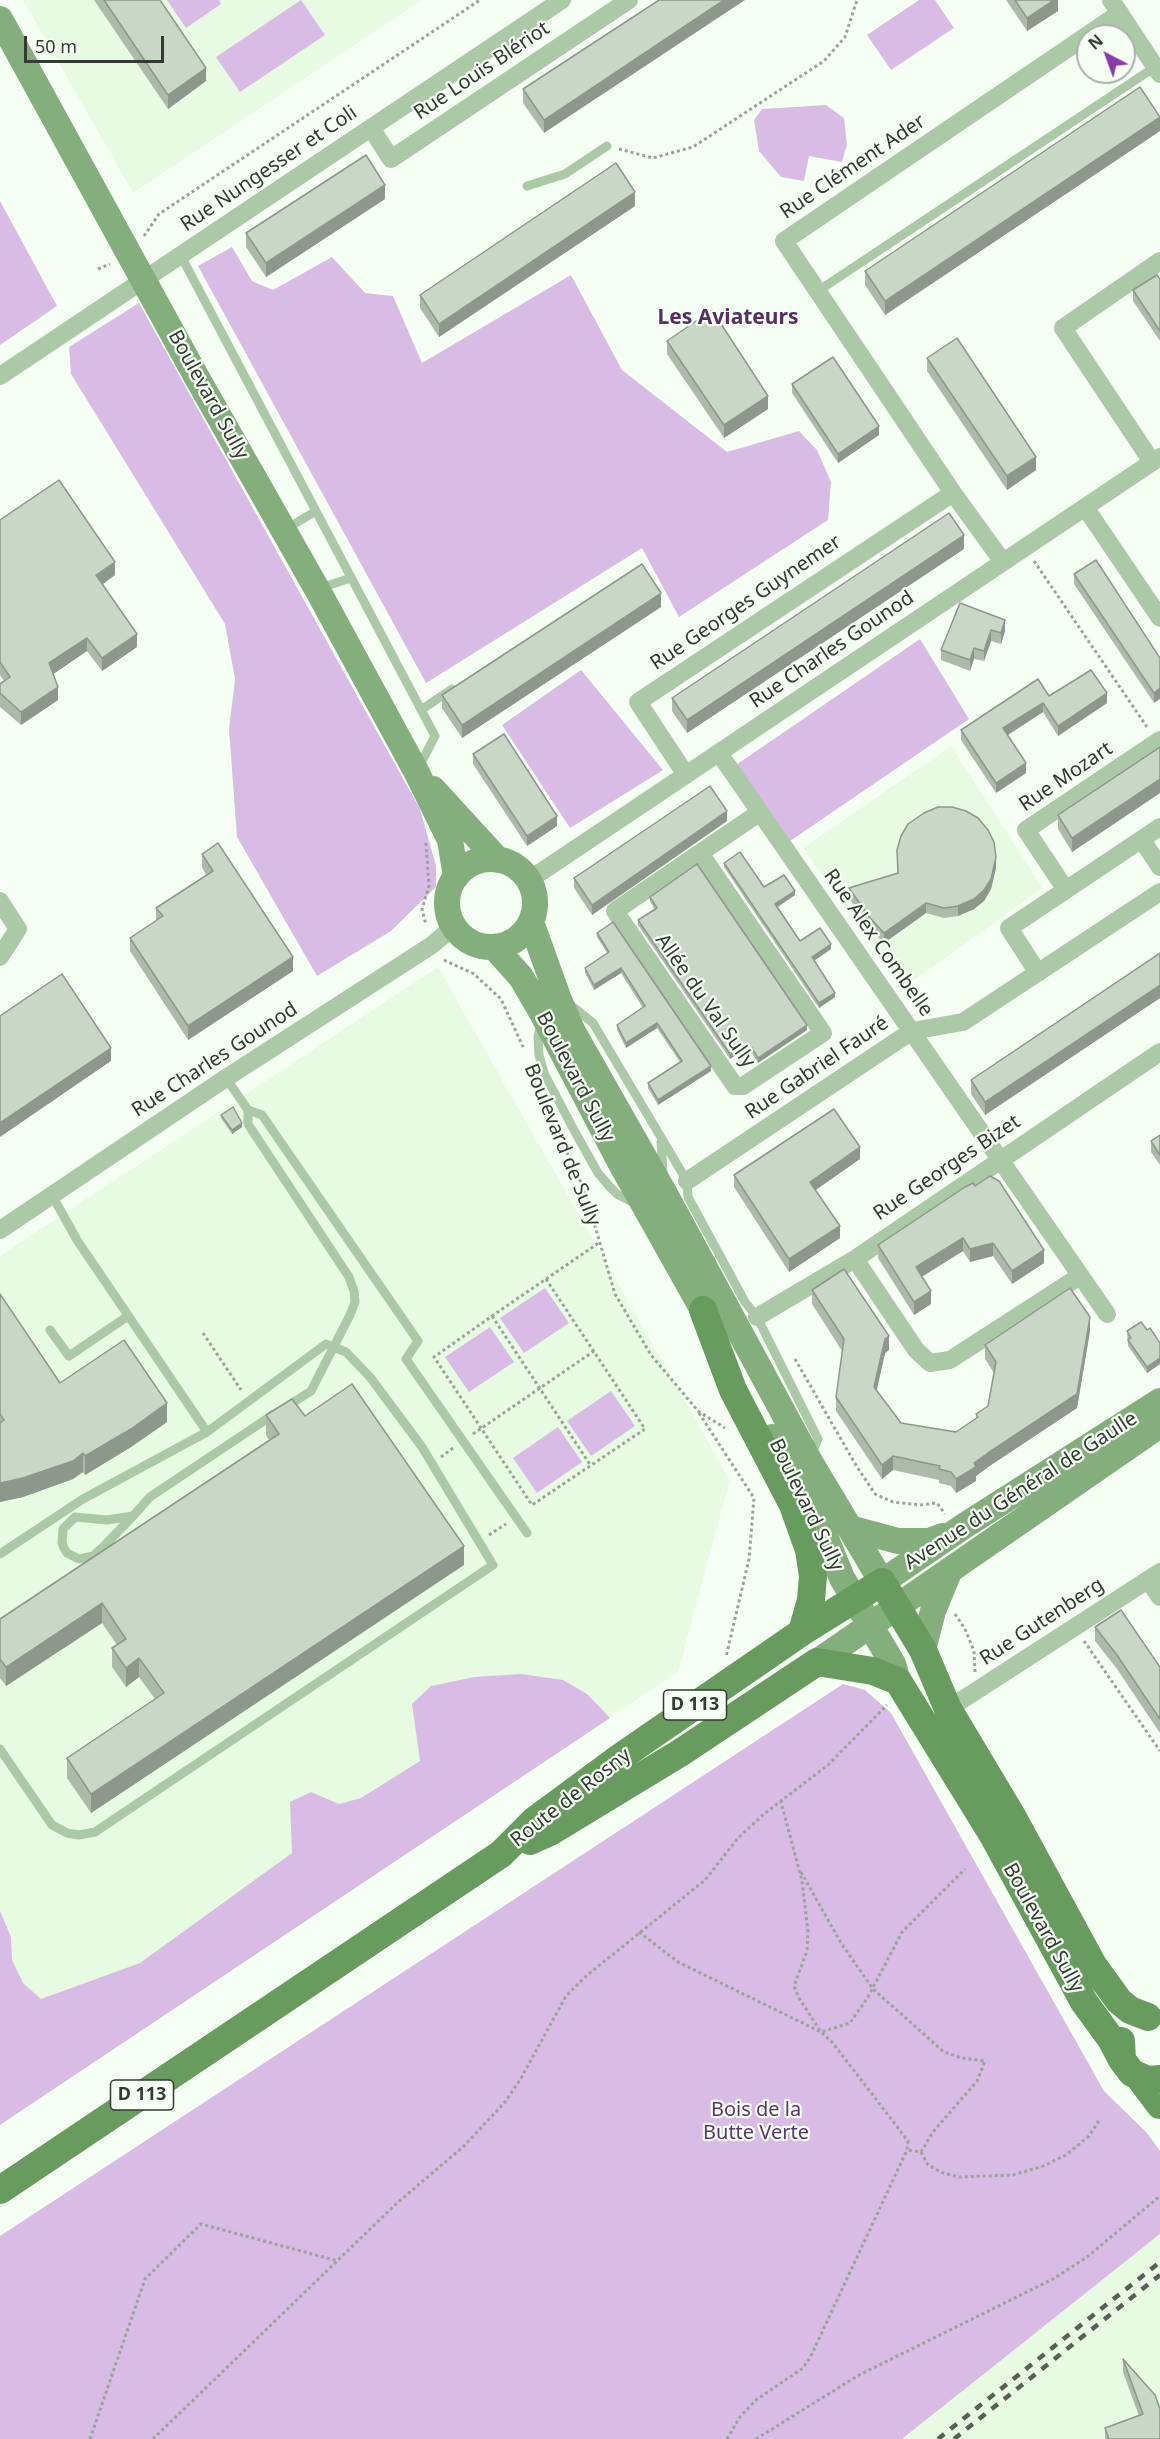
<!DOCTYPE html>
<html>
<head>
<meta charset="utf-8">
<style>
	body { margin:0 }
	#map { position:relative; width:1160px; height:2439px; overflow:hidden; background:#f6fff4; font-family:"Noto Sans",sans-serif }
	canvas { display:block }
	.north { position:absolute; left:1076px; top:24px; width:60px; height:60px; box-sizing:border-box; background:#f6fff4; border:2px solid #a8b0a7; border-radius:50%; rotate:319deg; font-size:16px; font-weight:700; line-height:24px; text-align:center; color:#343a33 }
	.north::after { content:''; display:block; margin:auto; width:21px; height:27px; background:#8a3aaa; clip-path:polygon(50% 0,100% 100%,50% 72%,0 100%) }
	.scale { position:absolute; left:24px; top:36px; width:140px; height:27px; box-sizing:border-box; border:3px solid #343a33; border-top:0; padding-left:8px; font-size:18px; line-height:21px; white-space:nowrap; color:#343a33; -webkit-text-stroke:4px #f6fff4; paint-order:stroke }
</style>
</head>
<body>
<div id="map">
<canvas width="1160" height="2439"></canvas>
<div class="north">N</div>
<div class="scale">50 m</div>
</div>
<script>
const ctx = document.querySelector('canvas').getContext('2d');
ctx.lineJoin = 'round';
function fill(path, color) {
  ctx.fillStyle = color;
  ctx.fill(path, 'evenodd');
}
function toPath(rows) {
  const path = new Path2D();
  for (const r of rows) {
    if (r.length === 3) {
      path.moveTo(r[0] + r[2], r[1]);
      path.arc(r[0], r[1], r[2], 0, 2 * Math.PI);
      continue;
    }
    path.moveTo(r[0], r[1]);
    for (let i = 2; i < r.length; i += 2) path.lineTo(r[i], r[i + 1]);
  }
  return path;
}
function stroke(path, color, width, dash) {
  ctx.strokeStyle = color;
  ctx.lineWidth = width;
  ctx.lineCap = dash ? 'butt' : 'round';
  ctx.setLineDash(dash || []);
  ctx.stroke(path);
}
function drawText(font, color, halo, rows, align = 'center') {
  ctx.font = font + ' "Noto Sans",sans-serif';
  ctx.lineWidth = 4.5;
  ctx.setLineDash([]);
  ctx.textBaseline = 'middle';
  ctx.strokeStyle = halo;
  ctx.fillStyle = color;
  for (const [text, x, y, turn = 0] of rows) {
    ctx.save();
    ctx.translate(x, y);
    ctx.rotate((+turn || 0) * Math.PI / 180);
    ctx.textAlign = isNaN(turn) ? turn : align;
    if (halo) ctx.strokeText(text, 0, 0);
    ctx.fillText(text, 0, 0);
    ctx.restore();
  }
}
fill(toPath([
	[23,0,422,0,133,193],
	[951,746,1043,888,902,989,803,848],
	[438,967,730,1480,678,1672,0,2125,0,1256],
	[1160,2234,1160,2439,902,2439]
]), '#e7fbe3');
fill(toPath([
	[167,0,219,0,221,4,186,28],
	[301,0,325,35,240,92,216,57],
	[919,0,935,0,954,28,891,70,867,35],
	[826,105,844,118,847,144,842,162,809,156,804,181,781,177,759,151,754,120,762,109],
	[0,201,57,306,0,345],
	[232,247,252,281,273,290,332,257,365,293,393,296,422,363,571,275,622,370,727,452,799,431,817,450,831,482,828,520,679,617,642,548,426,683,198,266],
	[139,303,420,809,436,866,436,887,391,931,317,976,237,837,229,729,235,679,225,624,71,374,69,347],
	[920,639,969,719,790,841,736,765],
	[581,670,663,770,570,828,502,725],
	[545,1288,569,1323,524,1353,500,1318],
	[490,1327,514,1362,469,1392,445,1357],
	[611,1391,635,1426,591,1456,567,1421],
	[558,1427,582,1462,537,1493,513,1458],
	[521,1674,563,1680,587,1694,610,1718,0,2125,0,1911,11,1937,12,1960,23,1983,41,1999,140,1963,292,1853,290,1802,311,1792,339,1804,361,1798,420,1761,412,1704,431,1686,474,1677],
	[843,1684,865,1690,891,1713,1104,2091,1147,2133,1160,2151,1160,2234,902,2439,0,2439,0,2236]
]), '#d8bce5');
stroke(toPath([
	[619,149,653,158,693,147,824,61,845,37,857,0],
	[144,236,159,214,480,0],
	[98,269,110,264],
	[1034,561,1147,727],
	[426,843,429,886,422,909,426,925],
	[444,960,474,974,501,999,524,1049],
	[554,1125,584,1189,615,1294,651,1355,698,1411,725,1428],
	[546,1279,645,1429,532,1505,434,1357,492,1316,546,1279,565,1266,600,1242],
	[492,1316,591,1466],
	[203,1333,241,1390],
	[795,1359,857,1467,875,1494,893,1502,920,1505,937,1503,945,1514],
	[699,1413,754,1498,749,1559,726,1657],
	[473,1434,594,1351],
	[441,1457,453,1448],
	[489,1535,506,1524],
	[955,1614,965,1629,974,1651,975,1672],
	[1084,1641,1160,1751],
	[801,1872,841,1943,873,1989,944,2052,962,2058,985,2061,977,2081,933,2132,921,2152,907,2150],
	[639,1932,678,1962,821,2032,850,2023,868,1997,902,1932,965,1869],
	[921,2152,928,2165,943,2173,959,2177,1013,2175,1043,2166,1066,2155,1089,2136,1100,2119],
	[90,2439,145,2279,201,2224,338,2261],
	[153,2439,396,2204,464,2146,505,2102,520,2080,566,1996,585,1977,705,1880,738,1838,764,1814,828,1765,887,1705],
	[727,2439,740,2417,756,2400,803,2368,810,2358,907,2150,908,2141,832,2042,821,2032,799,1998,794,1986,807,1951,808,1932,802,1881,781,1802],
	[756,2439,859,2375,1053,2279,1087,2257,1160,2196]
]), '#9aa299', 3, [3, 3]);
stroke(toPath([
	[527,186,565,174,607,146],
	[181,256,435,736,418,769],
	[818,291,1155,67],
	[286,529,316,511],
	[320,588,351,578],
	[421,710,452,689],
	[567,1002,593,1023,687,1181,688,1197,745,1302,757,1317,818,1439,811,1455],
	[541,1023,538,1037,539,1055,544,1073,575,1132,598,1173,609,1186,617,1194,636,1204],
	[226,1078,248,1110,262,1115,418,1341,406,1359,527,1533],
	[248,1110,248,1124,349,1277,354,1291,355,1302,350,1315,311,1391,286,1407],
	[661,1142,663,1173],
	[52,1195,77,1240,207,1432],
	[50,1330,69,1356,128,1316],
	[133,1516,107,1520,75,1517,63,1529,62,1543,64,1548,67,1553,79,1559,93,1556,105,1545,133,1516,150,1497,274,1414],
	[0,1554,83,1499,207,1432,326,1344,346,1352,370,1377,422,1447,493,1565,95,1832,79,1835,67,1833,52,1825,0,1749]
]), '#acc9a7', 9);
stroke(toPath([
	[1111,0,1160,74],
	[371,128,391,159,629,0],
	[0,376,562,0],
	[1152,462,1063,328,1160,261],
	[1085,507,1160,618],
	[1003,562,953,493,784,241,1120,13],
	[719,753,1107,1314],
	[686,775,638,702,953,493],
	[1142,840,1160,867],
	[700,853,823,1033,743,1086,735,1086,615,911,700,853,759,813],
	[529,880,1160,457],
	[1066,890,1026,830,1160,740],
	[0,901,18,929,0,957],
	[1038,973,1009,928,1160,827],
	[687,1181,912,1031,963,1022,1160,892],
	[0,1230,226,1078,432,945,454,926],
	[855,1259,916,1350,930,1363,950,1360,1080,1276],
	[757,1317,855,1259,1160,1052],
	[1148,1580,1160,1597],
	[948,1709,1160,1572]
]), '#acc9a7', 18);
stroke(toPath([
	[0,19,196,376,317,589,416,771,450,840,456,877],
	[433,789,498,860],
	[491,903,44],
	[531,922,558,997,573,1032,665,1194,809,1460,882,1582,964,1526,1160,1401],
	[494,947,521,977,543,1015,621,1164,713,1328],
	[772,1437,824,1534,842,1578,893,1664,898,1681],
	[850,1528,898,1541,929,1541,943,1536],
	[923,1650,933,1611,949,1572],
	[817,1662,1160,1425]
]), '#84af7d', 26);
stroke(toPath([
	[703,1310,733,1390,793,1505,809,1550,813,1576,811,1600,802,1632],
	[530,1841,550,1832,680,1753,817,1662,873,1671,898,1681,994,1837,1084,2002,1111,2039,1122,2060],
	[1121,2041,1122,2060,1132,2073,1148,2080,1160,2079],
	[1139,2077,1160,2105],
	[0,2190,501,1854,535,1820,619,1758,802,1632,882,1582,923,1650,948,1709,1012,1816,1093,1965,1119,2001,1130,2010,1148,2017]
]), '#679c5e', 28);
stroke(toPath([
	[938,2439,1160,2262],
	[954,2439,1160,2275]
]), '#585f57', 4.5, [8, 8]);
fill(toPath([
	[94,0,160,0,206,81,168,109],
	[659,0,544,133,523,103,523,89],
	[1006,0,1058,0,1058,11,1027,31],
	[1160,131,885,315,865,285,865,271],
	[385,199,266,277,246,247,246,233],
	[635,206,439,337,420,308,420,295],
	[1160,279,1160,341,1133,301,1133,290],
	[667,341,768,409,724,438,667,354],
	[927,358,1036,470,1007,490,927,371],
	[792,384,879,435,838,463,792,393],
	[0,520,115,575,103,584,137,647,102,671,87,651,53,674,58,700,21,725,0,707,0,684,4,681,0,675],
	[964,549,687,733,672,711,672,698],
	[1074,574,1160,658,1154,703,1074,584],
	[960,603,1005,631,1001,644,991,641,984,661,974,659,970,671,941,660,941,650],
	[661,607,462,738,442,708,442,695],
	[1049,696,1107,703,1058,736,1043,712,1008,735,1026,773,996,793,961,740,961,730],
	[1160,747,1160,793,1072,852,1058,829,1058,815],
	[473,754,557,826,527,846,473,764],
	[727,821,592,915,574,888,574,878],
	[897,850,996,868,991,889,984,901,974,909,958,916,944,918,926,913,884,943,870,929,849,898,849,888,898,873],
	[202,854,293,971,188,1040,130,951,130,938,156,921,156,908,206,875,202,867],
	[724,863,764,887,795,895,778,907,800,941,831,949,814,961,835,997,819,1008,724,867],
	[650,897,807,1030,758,1063,752,1053,741,1060,737,1054,730,1059,638,925,638,920,655,910,650,901],
	[597,933,711,1071,658,1105,648,1088,648,1083,680,1062,657,1028,626,1048,617,1030,617,1025,643,1008,621,973,594,990,585,973,585,968,607,953,597,937],
	[1160,953,1160,998,985,1115,971,1094,971,1080],
	[221,1115,242,1127,232,1134,221,1118],
	[1160,1135,1160,1165,1151,1152,1151,1141],
	[860,1159,815,1190,840,1238,789,1272,734,1187,734,1175],
	[965,1187,1044,1263,1012,1284,993,1256,970,1262,963,1251,922,1277,931,1304,914,1315,878,1258,878,1245],
	[812,1290,889,1350,885,1353,877,1390,901,1423,956,1432,976,1419,976,1414,988,1406,994,1373,985,1359,985,1345,1090,1331,1077,1408,988,1467,976,1476,976,1481,956,1493,951,1486,939,1483,939,1480,893,1470,882,1479,836,1411,836,1397,842,1351,812,1304],
	[0,1294,60,1383,167,1422,131,1447,85,1475,83,1472,73,1479,23,1497,0,1502],
	[1147,1330,1160,1343,1160,1364,1147,1373,1128,1346,1127,1331],
	[266,1415,305,1416,464,1565,91,1813,67,1778,67,1758,155,1699,139,1677,126,1687,112,1667,112,1648,117,1645,102,1623,6,1686,0,1678,0,1619,269,1440,266,1435],
	[1095,1627,1160,1667,1160,1733,1117,1669,1095,1641],
	[1123,2359,1160,2439,1105,2439,1105,2428,1139,2416,1123,2372]
]), '#adbaaa');
fill(toPath([
	[724,0,745,0,544,133,544,120],
	[1054,0,1058,0,1058,11,1027,31,1027,18],
	[206,68,206,81,168,109,168,95],
	[1160,117,1160,131,885,315,885,301],
	[385,185,385,199,266,277,266,263],
	[635,192,635,206,439,337,439,324],
	[768,396,768,409,724,438,724,425],
	[879,426,879,435,838,463,838,454],
	[1036,457,1036,470,1007,490,1007,476],
	[964,535,964,549,687,733,687,720],
	[115,562,115,575,96,589,96,575],
	[661,593,661,607,462,738,462,725],
	[1005,620,1005,631,1001,644,1001,633],
	[991,630,991,641,984,661,984,651],
	[137,634,137,647,102,671,102,658],
	[87,638,87,651,49,677,49,663],
	[974,648,974,659,970,671,970,660],
	[58,687,58,700,21,725,21,712],
	[1160,688,1160,699,1154,703,1154,693],
	[1107,693,1107,703,1058,736,1058,726],
	[1043,703,1043,712,1003,738,1003,728],
	[1026,763,1026,773,996,793,996,783],
	[1160,779,1160,793,1072,852,1072,838],
	[727,811,727,821,592,915,592,905],
	[557,816,557,826,527,846,527,836],
	[996,857,996,868,991,889,984,901,974,909,958,916,958,906],
	[795,891,795,895,775,908,775,904],
	[926,903,926,913,884,943,884,933],
	[831,944,831,949,812,962,812,957],
	[293,957,293,971,188,1040,188,1026],
	[621,968,621,973,594,990,594,985],
	[1160,985,1160,998,985,1115,985,1102],
	[835,993,835,997,819,1008,819,1003],
	[657,1023,657,1028,626,1048,626,1043],
	[807,1025,807,1030,758,1063,758,1058],
	[111,1048,111,1061,0,1137,0,1123],
	[752,1048,752,1053,741,1060,741,1056],
	[737,1050,737,1054,730,1059,730,1054],
	[711,1066,711,1071,658,1105,658,1100],
	[242,1123,242,1127,232,1134,232,1130],
	[860,1147,860,1159,810,1194,810,1182],
	[840,1226,840,1238,789,1272,789,1259],
	[963,1238,963,1251,916,1280,916,1267],
	[993,1243,993,1256,970,1262,970,1249],
	[1044,1250,1044,1263,1012,1284,1012,1271],
	[931,1291,931,1304,914,1315,914,1302],
	[1090,1317,1090,1331,1077,1408,988,1467,976,1476,976,1481,956,1493,956,1479],
	[889,1336,889,1350,885,1353,874,1401,874,1387,885,1339],
	[1160,1358,1160,1364,1147,1373,1147,1367],
	[167,1403,167,1422,131,1447,85,1475,85,1456],
	[83,1453,83,1472,73,1479,23,1497,0,1502,0,1483],
	[893,1456,893,1470,882,1479,882,1465],
	[464,1546,464,1565,91,1813,91,1794],
	[102,1603,102,1623,6,1686,6,1667],
	[139,1658,139,1677,126,1687,126,1668]
]), '#8d978b');
const building = toPath([
	[104,0,160,0,206,68,168,95,104,0],
	[659,0,724,0,544,120,523,89,659,0],
	[1015,0,1054,0,1027,18,1015,0],
	[1140,87,1160,117,885,301,865,271,1140,87],
	[366,155,385,185,266,263,246,233,366,155],
	[616,163,635,192,439,324,420,295,616,163],
	[1157,275,1160,279,1160,331,1133,290,1157,275],
	[712,310,768,396,724,425,667,341,712,310],
	[957,338,1036,457,1007,476,927,358,957,338],
	[833,357,879,426,838,454,792,384,833,357],
	[59,480,115,562,96,575,137,634,102,658,87,638,49,663,58,687,21,712,0,693,0,684,10,677,0,662,0,520,59,480],
	[949,513,964,535,687,720,672,698,949,513],
	[1096,560,1160,658,1160,688,1154,693,1074,574,1096,560],
	[642,564,661,593,462,725,442,695,642,564],
	[960,603,1005,620,1001,633,991,630,984,651,974,648,970,660,941,650,960,603],
	[1091,670,1107,693,1058,726,1043,703,1003,728,1026,763,996,783,961,730,1038,679,1049,696,1091,670],
	[504,734,557,816,527,836,473,754,504,734],
	[1160,747,1160,779,1072,838,1058,815,1160,747],
	[710,786,727,811,592,905,574,878,710,786],
	[938,807,952,807,966,811,978,818,988,830,994,842,996,857,991,879,984,890,974,899,958,906,944,908,926,903,884,933,870,918,849,888,898,873,897,850,901,836,908,824,924,813,938,807],
	[218,843,293,957,188,1026,130,938,163,916,156,908,213,871,202,854,218,843],
	[740,852,764,887,784,875,795,891,775,904,800,941,820,928,831,944,812,957,835,993,819,1003,724,863,740,852],
	[697,864,807,1025,758,1058,752,1048,741,1056,737,1050,730,1054,638,920,657,908,650,897,697,864],
	[613,922,711,1066,658,1100,648,1083,682,1061,657,1023,626,1043,617,1025,645,1006,621,968,594,985,585,968,609,952,597,933,613,922],
	[1160,953,1160,985,985,1102,971,1080,1160,953],
	[62,974,111,1048,0,1123,0,1016,62,974],
	[233,1107,242,1123,232,1130,221,1115,233,1107],
	[834,1109,860,1147,810,1182,840,1226,789,1259,734,1175,834,1109],
	[1160,1135,1160,1155,1151,1141,1160,1135],
	[990,1176,999,1181,1044,1250,1012,1271,993,1243,970,1249,963,1238,916,1267,931,1291,914,1302,878,1245,965,1187,973,1183,975,1186,990,1176],
	[844,1269,889,1336,885,1339,874,1387,901,1423,956,1432,978,1417,976,1414,988,1406,996,1362,985,1345,1070,1288,1090,1317,1077,1394,988,1453,974,1463,976,1467,956,1479,951,1472,939,1469,940,1466,893,1456,882,1465,836,1397,844,1339,812,1290,844,1269],
	[0,1294,60,1383,124,1340,167,1403,131,1429,85,1456,83,1453,73,1461,23,1478,0,1483,0,1423,4,1420,0,1414,0,1294],
	[1141,1322,1147,1330,1150,1328,1160,1343,1160,1358,1147,1367,1128,1340,1131,1338,1127,1331,1141,1322],
	[352,1384,464,1546,91,1794,67,1758,164,1693,139,1658,126,1668,112,1648,126,1639,102,1603,6,1667,0,1659,0,1619,279,1434,266,1415,292,1399,305,1416,352,1384],
	[1121,1610,1160,1667,1160,1719,1117,1655,1095,1627,1121,1610],
	[1123,2359,1155,2395,1160,2409,1160,2439,1109,2439,1105,2428,1143,2414,1123,2359]
]);
fill(building, '#c9d8c6');
stroke(building, '#8d978b', 1.5);
for (const [x, y, w] of [
	[695,1705,63],
	[142,2095,63]
]) {
  const box = new Path2D();
  box.roundRect(x - w / 2, y - 15, w, 30, 4.5);
  ctx.fillStyle = '#f6fff4';
  ctx.fill(box);
  stroke(box, '#343a33', 1.5);
}
drawText('bold 18px', '#343a33', null, [
	["D 113",695,1705],
	["D 113",142,2095]
]);
drawText('20px', '#343a33', '#f6fff4', [
	["Rue Louis Blériot",482,71,-34],
	["Rue Clément Ader",853,167,-34],
	["Rue Nungesser et Coli",269,169,-34],
	["Boulevard Sully",208,395,61],
	["Rue Georges Guynemer",746,603,-34],
	["Rue Charles Gounod",832,650,-34],
	["Rue Mozart",1066,777,-34],
	["Rue Alex Combelle",878,943,55],
	["Allée du Val Sully",705,1001,55],
	["Rue Charles Gounod",215,1060,-33],
	["Rue Gabriel Fauré",817,1068,-34],
	["Boulevard Sully",575,1077,62],
	["Boulevard de Sully",562,1145,68],
	["Rue Georges Bizet",947,1168,-34],
	["Avenue du Général de Gaulle",1021,1491,-33],
	["Boulevard Sully",806,1505,64],
	["Rue Gutenberg",1042,1622,-33],
	["Route de Rosny",571,1798,-38],
	["Boulevard Sully",1043,1928,61]
]);
drawText('20px', '#5b366c', '#f6fff4', [
	["Bois de la",756,2110],
	["Butte Verte",756,2133]
]);
drawText('bold 21px', '#552e65', '#f6fff4', [
	["Les Aviateurs",728,318]
]);
</script>
</body>
</html>
